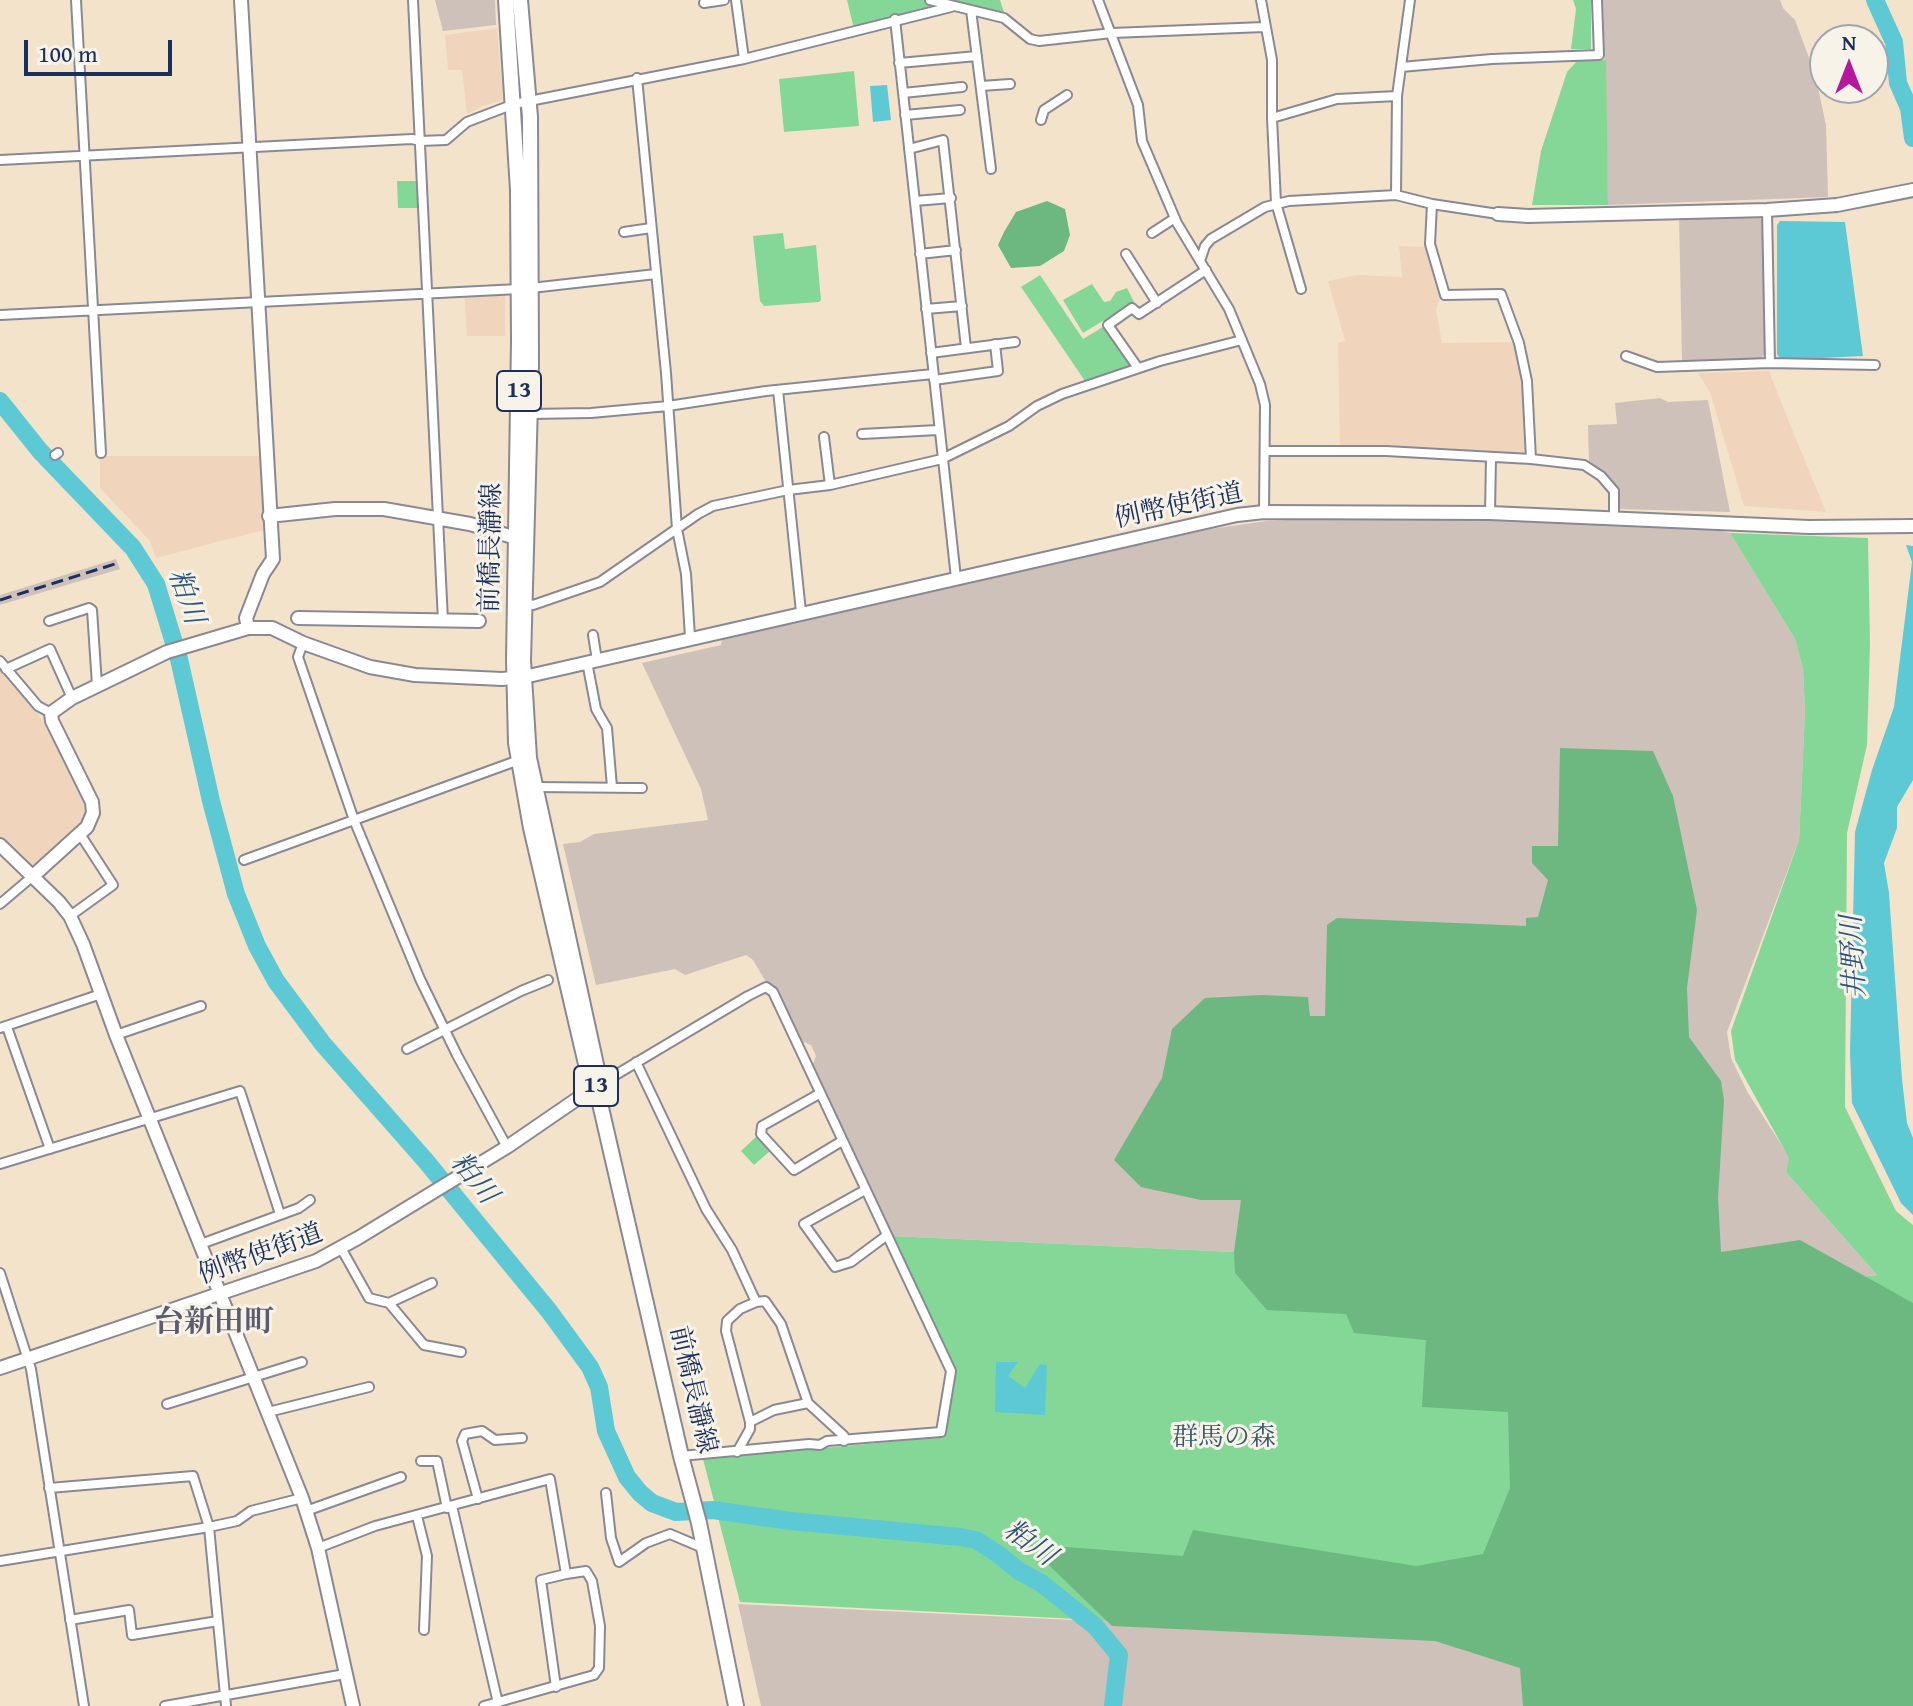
<!DOCTYPE html>
<html>
<head>
<meta charset="utf-8">
<style>
	body { margin:0 }
	#map { position:relative; width:1913px; height:1706px; overflow:hidden; background:#f4e3cb; font-family:"Gentium Book Plus",serif }
	canvas { display:block }
	.north { position:absolute; left:1809px; top:24px; width:80px; height:80px; box-sizing:border-box; background:#f7f3e8; border:2px solid #9fa5b1; border-radius:50%; rotate:0deg; font-size:22px; font-weight:700; line-height:32px; text-align:center; color:#1b2f5e }
	.north::after { content:''; display:block; margin:auto; width:28px; height:36px; background:#b5179e; clip-path:polygon(50% 0,100% 100%,50% 72%,0 100%) }
	.scale { position:absolute; left:24px; top:40px; width:148px; height:36px; box-sizing:border-box; border:4px solid #1b2f5e; border-top:0; padding-left:10px; font-size:24px; line-height:28px; white-space:nowrap; color:#1b2f5e; -webkit-text-stroke:6px #f7f3e8; paint-order:stroke }
</style>
</head>
<body>
<div id="map">
<canvas width="1913" height="1706"></canvas>
<div class="north">N</div>
<div class="scale">100 m</div>
</div>
<script>
const ctx = document.querySelector('canvas').getContext('2d');
ctx.lineJoin = 'round';
function fill(path, color) {
  ctx.fillStyle = color;
  ctx.fill(path, 'evenodd');
}
function toPath(rows) {
  const path = new Path2D();
  for (const r of rows) {
    path.moveTo(r[0], r[1]);
    for (let i = 2; i < r.length; i += 2) path.lineTo(r[i], r[i + 1]);
  }
  return path;
}
function stroke(path, color, width, dash) {
  ctx.strokeStyle = color;
  ctx.lineWidth = width;
  ctx.lineCap = dash ? 'butt' : 'round';
  ctx.setLineDash(dash || []);
  ctx.stroke(path);
}
function drawText(font, color, halo, rows, align = 'center') {
  ctx.font = font + ' "Gentium Book Plus","Noto Serif JP",serif';
  ctx.lineWidth = 6;
  ctx.setLineDash([]);
  ctx.textBaseline = 'middle';
  ctx.strokeStyle = halo;
  ctx.fillStyle = color;
  for (const [text, x, y, turn = 0] of rows) {
    ctx.save();
    ctx.translate(x, y);
    ctx.rotate((+turn || 0) * Math.PI / 180);
    ctx.textAlign = isNaN(turn) ? turn : align;
    if (halo) ctx.strokeText(text, 0, 0);
    ctx.fillText(text, 0, 0);
    ctx.restore();
  }
}
fill(toPath([
	[497,28,503,100,483,106,467,114,462,70,448,70,445,35],
	[1399,246,1427,247,1441,296,1436,309,1442,343,1517,342,1522,360,1530,452,1526,455,1340,446,1338,343,1345,341,1328,281,1356,275,1402,277],
	[505,293,505,336,467,336,464,294],
	[1769,371,1785,412,1826,512,1744,506,1710,392,1698,373],
	[100,456,260,456,264,530,156,558,150,541,100,488],
	[0,667,27,697,49,731,85,803,87,817,84,823,37,865,29,865,0,837]
]), '#f0d5bc');
fill(toPath([
	[435,0,495,0,496,25,443,31],
	[1603,0,1780,0,1783,8,1795,20,1815,74,1826,125,1828,197,1608,205],
	[1755,213,1762,220,1765,354,1759,360,1682,360,1679,216],
	[1660,398,1668,402,1708,400,1730,512,1618,509,1602,473,1589,463,1588,425,1617,424,1615,403],
	[1355,517,1599,522,1700,526,1730,533,1795,639,1803,669,1805,712,1799,840,1727,1032,1731,1058,1748,1093,1790,1158,1786,1172,1877,1275,1761,1287,1234,1252,893,1236,812,1066,816,1056,811,1045,801,1041,776,989,766,982,753,960,746,955,685,975,675,969,596,985,563,844,580,842,594,834,708,820,701,789,642,663,721,645,722,638,1211,529,1266,521],
	[116,559,120,569,0,605,0,595],
	[738,1604,1073,1620,1106,1619,1913,1661,1913,1706,761,1706]
]), '#cec1b9');
fill(toPath([
	[847,0,1000,0,1004,12,956,2,854,29],
	[1573,0,1591,0,1591,49,1571,49,1576,9],
	[1606,60,1608,205,1532,205,1541,151,1567,72,1577,61],
	[854,71,859,126,784,132,779,79],
	[397,181,417,181,418,208,398,208],
	[783,233,785,249,816,245,821,300,819,302,764,306,760,301,753,236],
	[1040,275,1083,339,1103,327,1130,366,1085,381,1021,287],
	[1092,284,1104,302,1110,301,1116,292,1127,288,1134,302,1083,333,1063,300],
	[1730,533,1868,538,1870,644,1867,745,1847,833,1845,1107,1896,1211,1913,1225,1913,1661,740,1602,703,1459,944,1437,956,1370,893,1236,1234,1252,1759,1289,1877,1275,1786,1172,1789,1158,1735,1060,1731,1031,1799,840,1805,712,1803,669,1795,639],
	[757,1136,770,1151,754,1165,741,1151]
]), '#85d797');
fill(toPath([
	[1047,201,1065,209,1070,235,1064,251,1040,266,1011,268,998,245,1004,232,1016,212],
	[1560,748,1653,751,1673,796,1697,910,1687,988,1689,1037,1721,1081,1724,1100,1718,1198,1721,1252,1800,1240,1913,1303,1913,1706,1523,1706,1520,1668,1435,1641,1112,1626,1027,1544,1183,1556,1193,1530,1416,1566,1483,1554,1510,1488,1508,1412,1422,1407,1426,1340,1354,1333,1346,1314,1267,1310,1235,1273,1234,1252,1241,1200,1201,1200,1141,1187,1114,1160,1162,1078,1172,1029,1205,998,1262,995,1308,997,1310,1016,1325,1016,1327,925,1337,918,1526,926,1526,918,1538,917,1548,880,1532,863,1532,846,1558,846]
]), '#6cb880');
fill(toPath([
	[887,85,891,120,873,122,870,86],
	[1780,221,1845,222,1863,356,1781,360,1777,354,1777,225],
	[1906,545,1913,546,1913,780,1897,807,1897,828,1884,863,1889,893,1902,1079,1907,1123,1913,1138,1913,1215,1901,1203,1852,1103,1850,1052,1855,832,1872,770,1894,707,1912,562],
	[996,1362,1018,1362,1008,1376,1025,1388,1040,1364,1047,1365,1045,1415,995,1412]
]), '#5dc9d4');
stroke(toPath([
	[1875,0,1894,42,1898,83,1909,108,1913,138],
	[0,401,40,451,133,548,156,584,179,659,211,801,236,894,257,946,276,981,323,1044,425,1160,549,1311,590,1367,599,1387,606,1431,627,1477,640,1493,652,1503,676,1512,713,1510,791,1521,960,1537,976,1540,998,1554,1019,1571,1041,1583,1096,1627,1119,1655,1113,1706]
]), '#5dc9d4', 18);
const street = toPath([
	[76,0,101,453],
	[413,0,443,621],
	[736,0,744,59],
	[930,0,1004,18,1030,39,1039,41,1112,33,1264,27],
	[1098,0,1138,105,1142,141,1177,223,1229,309,1260,384,1265,405,1264,512],
	[1261,0,1272,60,1272,118,1276,203,1301,289],
	[704,3,724,0],
	[971,10,991,169],
	[895,19,956,578],
	[899,63,977,56],
	[1401,67,1492,59,1599,55,1597,0],
	[637,78,666,373,677,529,686,574,690,637],
	[981,86,1010,84],
	[903,93,962,87],
	[905,115,960,110],
	[1272,118,1337,99,1397,96],
	[1041,120,1044,110,1067,95],
	[909,149,943,140,966,348],
	[0,160,412,139,420,141,446,140,467,122,514,104,744,59,951,7],
	[1396,195,1397,96,1410,0],
	[915,201,951,198],
	[1432,204,1430,244,1445,295,1501,294,1519,343,1527,381,1531,459],
	[1767,210,1770,363],
	[624,232,651,228],
	[1152,233,1175,218],
	[920,254,956,250],
	[1126,254,1157,303],
	[1200,261,1205,246,1211,239,1265,207,1289,201,1396,195,1432,204,1498,214],
	[531,288,656,274],
	[926,309,962,306],
	[0,315,519,289],
	[931,353,1015,342],
	[1626,356,1657,367,1770,363,1875,365],
	[1138,368,1108,325,1132,308,1139,314,1206,270],
	[934,380,998,371,995,344],
	[778,390,801,612],
	[530,414,591,413,668,406,766,391,933,374],
	[862,434,938,430],
	[824,437,830,485],
	[1265,451,1386,451,1531,459,1584,465,1601,476,1614,491,1614,518],
	[55,455,58,453],
	[1490,513,1491,458],
	[526,603,533,605,600,582,698,514,713,506,788,490,830,485,942,459,1009,426,1037,406,1062,394,1160,361,1242,340],
	[49,621,89,608,92,610,97,685],
	[593,635,597,660],
	[303,643,298,657,354,820,420,979,457,1055,507,1147],
	[0,661,38,706,51,713],
	[587,662,596,709,607,728,612,787],
	[6,669,50,649,72,698],
	[535,787,642,788],
	[244,860,519,760],
	[0,904,33,876],
	[70,916,113,885,80,834],
	[7,1027,50,1149],
	[0,1028,101,994],
	[116,1035,201,1006],
	[407,1049,521,991,548,980],
	[636,1062,706,1209,732,1250,756,1302],
	[597,1086,748,996,766,987,773,992,951,1371,941,1432,827,1441,820,1445,809,1444,681,1456],
	[819,1094,762,1126,761,1134,794,1170,842,1141],
	[0,1164,240,1091,280,1214],
	[865,1190,804,1224,835,1267,851,1262,886,1236],
	[201,1244,299,1208,310,1200],
	[341,1248,369,1298,389,1303,424,1345,461,1352],
	[0,1273,31,1369,84,1706],
	[389,1303,432,1283],
	[167,1404,302,1362],
	[268,1412,369,1387],
	[750,1422,774,1410,808,1403],
	[737,1452,750,1429,750,1422,726,1331,727,1321,740,1309,756,1302,765,1301,781,1324,808,1403,844,1436,844,1441],
	[421,1461,437,1461,447,1508],
	[49,1488,193,1476,209,1527,226,1706],
	[606,1493,611,1538,619,1562,646,1543,670,1534,703,1548],
	[478,1499,462,1441,465,1434,482,1431,495,1440,522,1438],
	[452,1506,498,1703],
	[306,1511,401,1477],
	[417,1516,427,1556,424,1630],
	[318,1548,375,1526,550,1479,566,1574,586,1571,592,1581,600,1626,599,1668,594,1675,484,1706],
	[0,1561,209,1527,237,1521,251,1511,302,1498],
	[70,1620,129,1610,132,1635,218,1621],
	[556,1687,541,1580,566,1574],
	[165,1706,345,1674]
]);
const secondary = toPath([
	[241,0,273,559,263,574,246,618,248,628],
	[1498,214,1528,216,1767,210,1837,205,1913,190],
	[269,516,335,509,384,509,470,524,516,538],
	[298,618,479,621],
	[0,845,59,902,70,916,83,944,116,1035,302,1498,318,1548,353,1706],
	[33,876,87,827,93,813,92,802,52,721,51,713,72,698,167,652,248,628,272,628,303,643,370,667,415,675,502,679,524,677,1237,515,1264,512,1490,513,1809,527,1913,526],
	[0,1368,316,1261,358,1238,507,1147,596,1086]
]);
const primary = toPath([
	[506,0,518,190,519,341,514,660,516,743,531,828,565,974,589,1077,596,1086,598,1074,529,758,523,660,531,366,530,117,520,0],
	[596,1086,681,1456,699,1523,736,1706]
]);
stroke(street, '#888994', 12);
stroke(secondary, '#888994', 16);
stroke(primary, '#888994', 18);
stroke(street, '#fff', 8);
stroke(secondary, '#fff', 12);
stroke(primary, '#fff', 14);
stroke(toPath([
	[0,600,115,564]
]), '#1b2f5e', 3, [12, 6]);
for (const [x, y, w] of [
	[519,391,44],
	[596,1086,44]
]) {
  const box = new Path2D();
  box.roundRect(x - w / 2, y - 20, w, 40, 6);
  ctx.fillStyle = '#f7f3e8';
  ctx.fill(box);
  stroke(box, '#1b2f5e', 2);
}
drawText('bold 24px', '#1b2f5e', null, [
	["13",519,391],
	["13",596,1086]
]);
drawText('26px', '#1b2f5e', '#f7f3e8', [
	["例幣使街道",1179,507,-12],
	["前橋長瀞線",492,548,-89],
	["例幣使街道",261,1255,-20],
	["前橋長瀞線",692,1390,77]
]);
drawText('26px', '#36596c', '#f7f3e8', [
	["群馬の森",1224,1438]
]);
drawText('italic 28px', '#2c567c', '#f7f3e8', [
	["粕川",185,597,71],
	["井野川",1855,957,-93],
	["粕川",473,1179,51],
	["粕川",1029,1544,36]
]);
drawText('bold 30px', '#5c5c6f', '#f7f3e8', [
	["台新田町",214,1323]
]);
</script>
</body>
</html>
